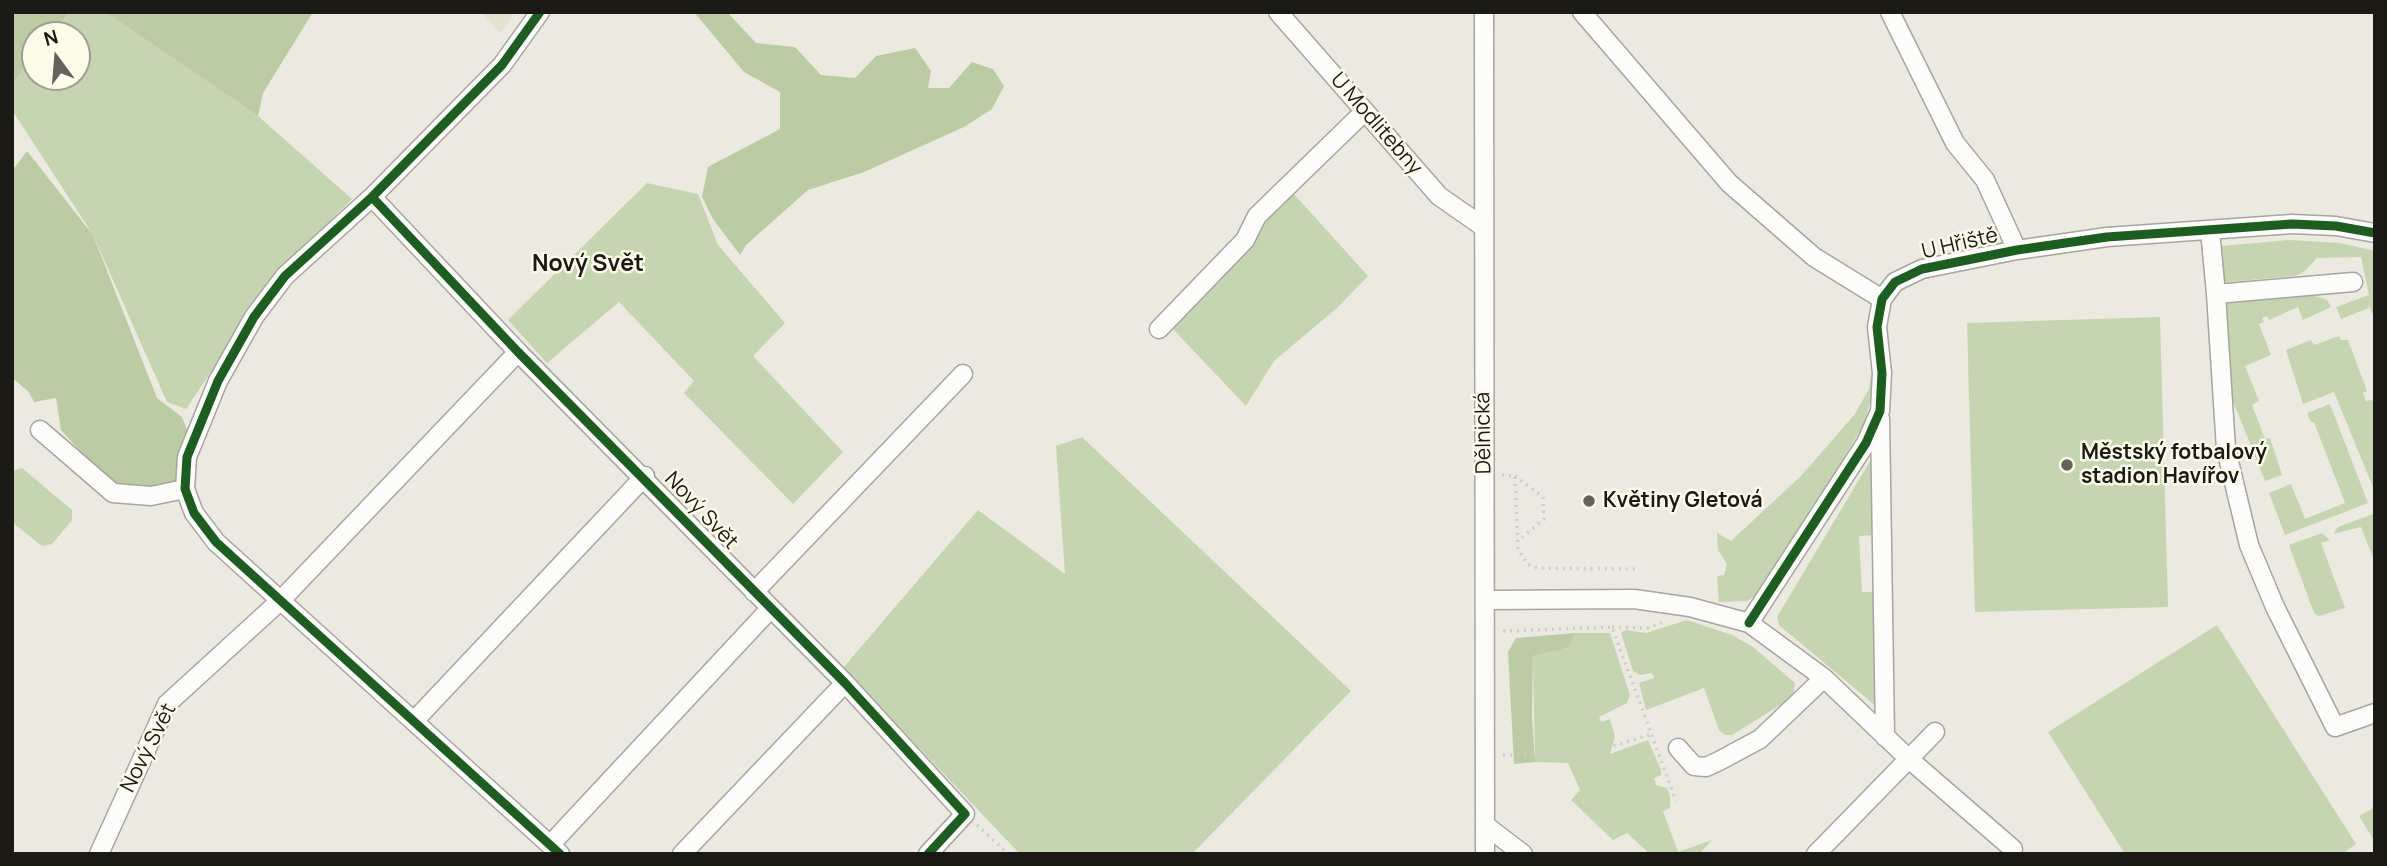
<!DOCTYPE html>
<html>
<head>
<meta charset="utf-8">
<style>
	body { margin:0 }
	#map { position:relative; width:2387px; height:866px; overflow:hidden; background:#ebe9e0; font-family:Manrope,sans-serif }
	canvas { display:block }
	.frame { position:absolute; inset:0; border:14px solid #1a1914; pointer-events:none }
	.north { position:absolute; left:21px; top:21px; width:70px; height:70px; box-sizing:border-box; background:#fcfae9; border:2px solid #a2a094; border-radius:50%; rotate:344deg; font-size:19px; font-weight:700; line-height:28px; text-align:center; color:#1a1914 }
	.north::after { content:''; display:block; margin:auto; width:24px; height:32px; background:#63625b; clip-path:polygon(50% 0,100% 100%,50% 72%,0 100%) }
</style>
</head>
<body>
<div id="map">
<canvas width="2387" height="866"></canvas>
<div class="frame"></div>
<div class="north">N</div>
</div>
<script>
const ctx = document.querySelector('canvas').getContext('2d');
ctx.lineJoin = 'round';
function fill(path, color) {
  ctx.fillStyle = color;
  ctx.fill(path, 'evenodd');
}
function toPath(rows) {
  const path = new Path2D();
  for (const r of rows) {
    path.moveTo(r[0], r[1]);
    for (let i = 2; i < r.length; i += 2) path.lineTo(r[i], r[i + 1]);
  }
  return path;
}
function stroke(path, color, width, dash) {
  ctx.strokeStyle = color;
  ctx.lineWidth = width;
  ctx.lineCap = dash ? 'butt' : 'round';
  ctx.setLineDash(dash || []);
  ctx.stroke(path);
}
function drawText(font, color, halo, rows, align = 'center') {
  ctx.font = font + ' Manrope,sans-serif';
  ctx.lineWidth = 5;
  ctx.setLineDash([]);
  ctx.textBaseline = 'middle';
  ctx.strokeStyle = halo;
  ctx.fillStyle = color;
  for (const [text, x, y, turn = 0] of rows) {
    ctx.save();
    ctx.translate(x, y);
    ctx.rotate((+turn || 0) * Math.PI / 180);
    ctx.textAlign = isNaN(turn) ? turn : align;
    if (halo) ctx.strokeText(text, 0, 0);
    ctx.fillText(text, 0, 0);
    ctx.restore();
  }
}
fill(toPath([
	[481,12,515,12,500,33]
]), '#e4e1cf');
fill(toPath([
	[69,12,105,12,258,116,352,199,274,278,186,409,167,402,93,235,12,110,12,84,35,55,35,77,77,77,77,35,51,35],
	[647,183,698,194,718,245,785,323,753,356,843,452,793,504,684,393,694,381,619,302,547,363,508,320],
	[1293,193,1368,276,1337,308,1274,361,1246,406,1171,327,1263,217],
	[2289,240,2340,243,2375,251,2375,320,2368,303,2369,308,2341,319,2336,307,2369,295,2361,257,2317,258,2305,271,2295,276,2227,282,2221,279,2218,260,2222,246],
	[2303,292,2327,300,2331,307,2303,320,2298,307,2269,320,2267,316,2262,318,2264,322,2259,324,2271,355,2245,366,2259,401,2252,405,2265,439,2270,438,2282,475,2265,481,2225,381,2221,310,2227,301],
	[2160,317,2168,607,1975,612,1967,323],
	[2339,336,2341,340,2348,340,2367,391,2363,393,2366,401,2371,400,2375,403,2375,492,2334,392,2303,404,2286,350,2311,340,2314,345],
	[1871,373,1873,392,1863,426,1764,590,1747,601,1719,602,1717,576,1724,575,1727,564,1718,550,1717,533,1731,541,1802,475,1855,414,1869,389],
	[2330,404,2368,503,2285,535,2269,493,2291,484,2305,519,2345,503,2314,422,2311,422,2307,413],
	[1082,437,1351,691,1192,854,1020,854,843,668,978,510,1065,574,1056,446],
	[1872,458,1875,535,1859,536,1862,592,1878,592,1877,707,1779,625,1777,617],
	[22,468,72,510,72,520,52,544,42,546,12,522,12,471],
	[2373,514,2375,516,2375,562,2361,527,2333,534,2338,527],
	[2322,533,2330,540,2321,543,2345,608,2319,616,2314,613,2289,545],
	[1687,620,1732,635,1753,647,1795,683,1793,697,1732,735,1725,735,1719,730,1704,688,1646,710,1639,683,1654,678,1652,673,1640,675,1633,671,1621,633,1625,630,1646,633],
	[2217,625,2356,844,2342,854,2125,854,2048,732],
	[1576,633,1610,633,1630,695,1627,703,1599,717,1601,722,1610,719,1615,737,1610,754,1648,740,1661,770,1661,775,1654,778,1656,785,1667,788,1670,796,1670,808,1663,811,1678,852,1712,840,1699,854,1650,854,1627,833,1613,840,1571,800,1580,790,1568,763,1535,762,1533,656,1568,648],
	[2375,807,2375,842,2359,816]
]), '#c5d5b1');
fill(toPath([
	[12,12,69,12,51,35,35,35,35,55,12,84],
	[105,12,313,12,263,93,258,116],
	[694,12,727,12,756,43,795,47,821,75,855,78,876,56,915,48,931,71,928,88,949,88,972,62,993,69,1004,86,992,109,964,127,864,172,808,190,746,245,740,255,713,219,702,197,708,167,780,129,780,92,744,72],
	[27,151,93,235,157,398,182,417,190,438,182,482,150,491,114,489,61,430,56,398,34,402,29,392,12,378,12,171],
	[1576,633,1568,648,1533,656,1532,716,1535,762,1514,764,1508,652,1516,638]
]), '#bbcca5');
const minor = toPath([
	[540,12,502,65,372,197,285,276,254,317,218,381,187,457,185,489,194,513,216,542,560,854],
	[1278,12,1439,196,1482,226],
	[1484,12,1485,854],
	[1582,12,1729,183,1814,257,1882,299],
	[1890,12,1955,143,1985,180,2017,250],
	[372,197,518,352,845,683,965,814,928,854],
	[2210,230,2216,294,2353,282],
	[2216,294,2226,449,2249,545,2275,607,2335,727,2375,713],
	[1159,329,1245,240,1257,216,1365,111],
	[1880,418,1885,737],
	[40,430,113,493,151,496,185,489],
	[754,592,963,374],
	[1486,600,1634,599,1690,607,1749,623,1824,678,1909,759,2013,849],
	[1749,623,1866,443,1880,411,1882,373,1877,327,1882,299,1895,282,1922,269,2017,250,2107,237,2292,224,2336,226,2375,233],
	[414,721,645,476],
	[1678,748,1694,766,1706,767,1719,761,1760,739,1824,678],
	[1485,825,1523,854],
	[550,845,770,609],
	[99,854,167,704,281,600,518,352],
	[682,854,845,683],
	[1816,854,1935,732]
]);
stroke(minor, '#a6a59f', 21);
stroke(toPath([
	[1502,475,1515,476,1518,549,1527,564,1538,568,1638,569],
	[1515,476,1543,497,1544,519,1518,541],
	[1612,627,1648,628,1665,621],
	[1503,631,1612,627,1676,801],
	[1503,755,1587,754,1652,734],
	[977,825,1008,854]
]), '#cdcdcb', 3.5, [2, 5]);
stroke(minor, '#fcfcfa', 18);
stroke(toPath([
	[540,12,502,65,372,197,285,276,254,317,218,381,187,457,185,489,194,513,216,542,560,854],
	[372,197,518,352,845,683,965,814,928,854],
	[1749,623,1866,443,1880,411,1882,373,1877,327,1882,299,1895,282,1922,269,2017,250,2107,237,2292,224,2336,226,2375,233]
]), '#1b5e20', 9);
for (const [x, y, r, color] of [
	[2067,465,7,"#63625b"],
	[1589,501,7,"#63625b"]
]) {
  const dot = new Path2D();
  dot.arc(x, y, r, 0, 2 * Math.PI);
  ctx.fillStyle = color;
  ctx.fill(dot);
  stroke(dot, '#fcfae9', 2.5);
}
drawText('21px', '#1a1914', '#fcfae9', [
	["U Modlitebny",1376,124,49],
	["U Hřiště",1960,244,-13],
	["Dělnická",1484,433,-91],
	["Nový Svět",701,511,47],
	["Nový Svět",149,748,-63]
]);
drawText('bold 21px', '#1a1914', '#fcfae9', [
	["Městský fotbalový",2081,453],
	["stadion Havířov",2081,477],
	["Květiny Gletová",1603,501]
], 'left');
drawText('bold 23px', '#1a1914', '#fcfae9', [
	["Nový Svět",588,265]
]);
</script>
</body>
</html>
